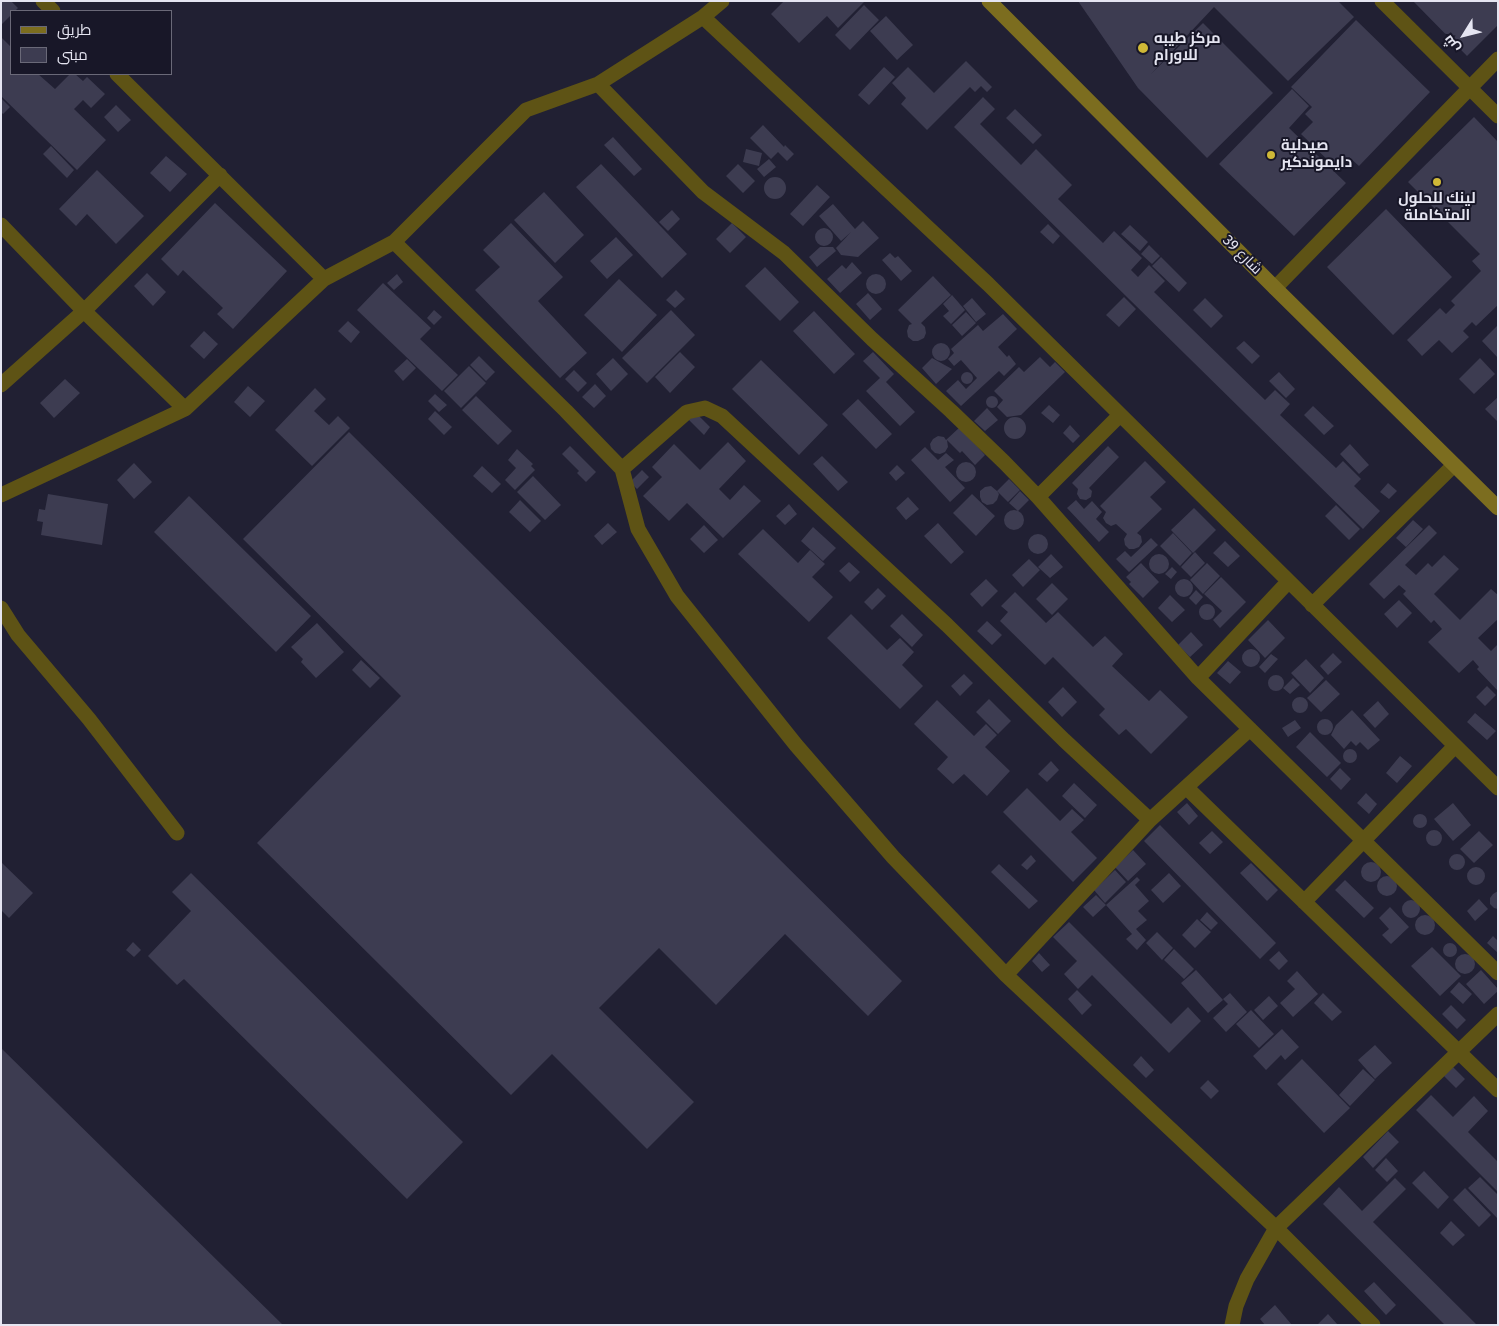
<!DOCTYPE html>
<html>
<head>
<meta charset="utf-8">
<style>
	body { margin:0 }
	#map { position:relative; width:1499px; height:1326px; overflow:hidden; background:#212033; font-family:"Fira Sans",Cairo,sans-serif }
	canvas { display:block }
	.frame { position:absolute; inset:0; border:2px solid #e5e5f1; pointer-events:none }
	.legend { position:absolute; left:10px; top:10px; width:162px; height:65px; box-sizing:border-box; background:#181728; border:1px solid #6a6978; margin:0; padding:6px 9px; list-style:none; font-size:15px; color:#e5e5f1 }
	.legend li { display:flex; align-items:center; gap:10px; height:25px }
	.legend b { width:25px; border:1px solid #6a6978 }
	.north { position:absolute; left:1439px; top:10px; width:50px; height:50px; -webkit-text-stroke:4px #181728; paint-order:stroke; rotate:234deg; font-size:14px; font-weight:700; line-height:20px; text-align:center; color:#e5e5f1 }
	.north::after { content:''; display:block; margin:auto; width:18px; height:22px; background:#e5e5f1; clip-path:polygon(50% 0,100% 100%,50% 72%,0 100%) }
</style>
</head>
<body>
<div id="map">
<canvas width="1499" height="1326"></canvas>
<div class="frame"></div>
<ul class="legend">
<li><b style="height:6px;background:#7c6d1f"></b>طريق</li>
<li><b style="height:14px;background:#3d3c51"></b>مبنى</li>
</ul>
<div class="north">ش</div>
</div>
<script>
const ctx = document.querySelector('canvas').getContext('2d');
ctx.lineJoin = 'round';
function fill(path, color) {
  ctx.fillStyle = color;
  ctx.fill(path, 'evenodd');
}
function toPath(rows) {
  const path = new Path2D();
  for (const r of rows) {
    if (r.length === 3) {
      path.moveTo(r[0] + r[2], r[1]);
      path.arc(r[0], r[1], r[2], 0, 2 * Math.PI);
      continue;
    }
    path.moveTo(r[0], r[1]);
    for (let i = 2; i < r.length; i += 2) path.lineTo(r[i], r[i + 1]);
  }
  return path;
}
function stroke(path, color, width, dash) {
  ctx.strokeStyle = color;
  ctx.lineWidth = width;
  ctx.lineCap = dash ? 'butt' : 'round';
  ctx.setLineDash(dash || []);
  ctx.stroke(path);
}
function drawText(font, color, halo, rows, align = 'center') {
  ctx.font = font + ' "Fira Sans",Cairo,sans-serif';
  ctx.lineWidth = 4;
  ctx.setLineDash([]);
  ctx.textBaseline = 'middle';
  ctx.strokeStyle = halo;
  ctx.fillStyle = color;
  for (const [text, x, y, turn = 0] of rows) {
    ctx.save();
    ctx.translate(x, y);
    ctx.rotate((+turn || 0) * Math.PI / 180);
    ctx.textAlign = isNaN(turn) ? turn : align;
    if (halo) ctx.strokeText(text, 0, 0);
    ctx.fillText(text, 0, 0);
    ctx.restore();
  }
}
fill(toPath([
	[1,1,11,1,18,8,15,11,11,11,11,15,1,25],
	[784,1,865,1,838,28,827,16,799,43,771,14],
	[1078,1,1338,1,1354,17,1288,81,1214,7,1151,74,1203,23,1273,93,1207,158,1138,88],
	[1413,1,1498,1,1498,25,1467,56],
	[864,5,879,20,850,50,835,35],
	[886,16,913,45,897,60,870,31],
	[1356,20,1430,92,1359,166,1349,157,1338,170,1301,134,1313,122,1305,114,1312,107,1291,87],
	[1,37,11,47,11,74,38,74,55,89,70,74,75,74,83,81,87,77,105,94,91,108,83,100,74,109,106,140,77,170,1,96],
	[966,61,992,87,987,92,981,86,975,92,970,87,927,130,901,104,906,98,892,83,908,67,934,93],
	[884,67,895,77,869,105,858,95],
	[1292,89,1309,106,1289,128,1346,183,1294,236,1219,164],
	[983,97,995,109,980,124,1021,165,1036,149,1072,185,1058,199,1103,243,1114,231,1142,258,1131,270,1138,277,1149,265,1165,281,1154,292,1265,400,1275,390,1290,404,1280,415,1336,468,1343,461,1361,479,1354,486,1380,511,1363,529,954,127],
	[1,98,10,107,3,114,1,112],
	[116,105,131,120,118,132,104,117],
	[1015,109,1042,135,1033,144,1006,118],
	[1474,117,1498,142,1498,305,1476,326,1472,322,1463,331,1469,337,1452,353,1439,340,1422,356,1407,340,1440,308,1446,314,1455,305,1451,301,1481,271,1472,261,1480,254,1408,182],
	[763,125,784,147,785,145,794,154,787,161,778,152,771,159,750,138],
	[613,137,642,169,634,176,604,145],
	[51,146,74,170,67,178,43,154],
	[746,149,762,153,759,166,743,162],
	[166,156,187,174,170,192,150,173],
	[769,159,776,167,764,177,757,169],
	[601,164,687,254,662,278,576,187],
	[738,164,755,181,743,193,726,176],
	[97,170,144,216,116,244,87,214,76,226,59,209],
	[775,188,11],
	[817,185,830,197,803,226,790,214],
	[544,192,584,235,555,263,514,220],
	[215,203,287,271,233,329,217,314,223,308,183,270,178,276,161,259],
	[833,204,855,229,863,221,879,238,858,257,841,255,836,248,851,232,841,241,819,216],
	[1386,209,1452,277,1393,335,1327,267],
	[672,210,680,219,668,231,659,222],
	[511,223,563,277,538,301,587,353,560,378,475,290,500,267,483,250],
	[732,223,746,237,730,253,716,239],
	[1048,224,1060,236,1053,244,1040,232],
	[1130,225,1148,242,1140,251,1121,234],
	[824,237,9],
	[616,237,633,255,607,279,590,261],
	[1149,245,1160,256,1152,264,1141,254],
	[820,247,833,247,836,251,817,267,809,257],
	[890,253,895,258,898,256,912,271,901,281,882,260],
	[1161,257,1187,283,1179,292,1152,266],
	[852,262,862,273,840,293,827,279,842,265,846,269],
	[765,267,799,302,780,321,745,286],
	[147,273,166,292,153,306,134,286],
	[397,274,403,282,394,290,387,283],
	[876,284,10],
	[933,276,951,295,921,323,925,327,926,333,924,338,918,341,913,341,908,337,907,331,909,325,912,324,898,310],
	[619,279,657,315,622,352,584,315],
	[383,283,431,328,420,339,458,375,442,391,357,310],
	[676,290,685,299,675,308,666,300],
	[868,293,882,309,870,320,856,304],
	[952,295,965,310,951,324,943,316,949,311,943,304],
	[1124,297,1136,309,1119,327,1106,315],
	[972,298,986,314,976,322,963,306],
	[1205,298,1223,316,1211,328,1193,310],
	[434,310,442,317,434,325,427,318],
	[671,310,695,335,647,383,622,358],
	[814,311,855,354,834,374,793,331],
	[966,312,976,323,962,336,952,325],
	[1003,314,1017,329,998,347,1007,357,1009,355,1016,364,1004,376,999,371,961,406,946,391,958,380,966,389,977,378,961,360,954,366,948,359,954,353,951,349,978,325,983,331],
	[348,321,360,332,351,343,338,331],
	[1498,325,1498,358,1482,341],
	[204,331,218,344,204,359,190,346],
	[1244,341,1260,356,1252,364,1236,348],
	[941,352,9],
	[680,352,695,367,670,393,655,377],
	[873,352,894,374,886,382,915,412,900,426,866,391,880,378,863,361],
	[479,356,495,372,486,381,470,365],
	[1040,357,1050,367,1055,362,1065,372,1021,415,1007,417,997,407,1003,400,994,391,1019,367,1024,372],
	[613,358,628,374,611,391,596,374],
	[932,358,952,369,936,384,922,368],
	[1480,358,1495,374,1474,394,1459,379],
	[407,359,416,368,403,381,394,371],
	[761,360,828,425,799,455,732,389],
	[469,366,486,383,461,408,444,391],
	[574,370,587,383,578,392,565,379],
	[967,378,6],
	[1279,372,1295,389,1286,398,1269,381],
	[65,379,80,393,54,418,40,403],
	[595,384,606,396,594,408,582,397],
	[248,386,265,401,250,417,234,402],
	[315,388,326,399,314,411,329,425,338,416,350,428,312,466,275,430],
	[435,394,447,405,439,412,428,401],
	[992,402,6],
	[476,396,512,431,498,445,462,410],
	[1498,397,1498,422,1485,409],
	[858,399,892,434,876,449,842,414],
	[1049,405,1060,415,1053,423,1041,413],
	[1313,406,1334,426,1324,435,1304,415],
	[987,408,998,420,985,431,974,421],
	[435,411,452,427,444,435,428,419],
	[695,412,710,427,704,435,688,419],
	[1015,428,11],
	[1070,425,1080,436,1073,443,1063,433],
	[960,427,985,455,975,465,962,451,960,453,947,440,948,447,945,452,940,454,935,453,931,449,930,444,933,439,938,436,944,437,946,440],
	[349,432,902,981,868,1016,785,934,716,1005,659,948,599,1008,694,1102,647,1149,552,1054,511,1095,257,843,401,696,243,539],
	[728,442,746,461,719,489,730,500,744,485,761,501,723,538,687,503,669,521,643,496,662,477,652,467,674,444,700,470],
	[1350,444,1369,465,1359,474,1340,454],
	[570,446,596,472,586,482,577,473,579,471,562,454],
	[1108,446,1119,457,1089,488,1092,491,1091,497,1086,500,1080,499,1077,494,1078,489,1072,483],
	[925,447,938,460,946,453,954,460,945,467,965,488,950,502,911,460],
	[517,449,533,464,531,466,535,470,515,490,505,480,516,468,508,460],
	[822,456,848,482,838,491,813,464],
	[1145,461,1166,482,1150,497,1162,509,1137,533,1141,536,1142,542,1139,547,1134,549,1129,549,1125,545,1124,539,1127,534,1116,524,1111,526,1106,523,1103,518,1106,512,1100,506],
	[966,472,10],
	[134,463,152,482,134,499,117,480],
	[897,465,905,473,896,481,889,473],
	[482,466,501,484,492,493,473,476],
	[642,470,649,477,637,489,630,482],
	[533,476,561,505,545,520,517,492],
	[1009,479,1020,490,1008,502,997,491,999,494,997,500,993,504,987,505,982,502,980,497,980,491,985,487,991,486,997,491],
	[1388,483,1397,491,1389,499,1380,492],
	[1020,491,1029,500,1018,511,1009,503],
	[48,494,108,504,102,545,41,535,43,522,37,521,39,509,45,510],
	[972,494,995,516,976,536,953,513],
	[189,496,311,616,276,652,154,532],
	[908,497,919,509,906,520,896,508],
	[520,500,541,521,530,532,509,512],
	[1076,500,1084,509,1092,501,1102,512,1096,519,1109,532,1099,542,1067,508],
	[789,504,797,514,785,525,776,516],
	[1336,505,1360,529,1349,540,1325,516],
	[1194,508,1216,530,1193,553,1171,530],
	[1014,520,10],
	[1413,520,1423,529,1406,547,1396,538],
	[608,523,617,532,602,545,594,536],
	[938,523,964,552,951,564,924,536],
	[704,525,718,540,704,553,690,539],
	[1429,525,1437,533,1405,565,1416,575,1428,563,1432,567,1444,555,1459,569,1434,594,1460,620,1491,589,1498,595,1498,619,1478,638,1491,651,1498,644,1498,691,1477,669,1479,667,1473,660,1459,673,1428,642,1442,629,1434,620,1431,623,1403,594,1406,591,1399,585,1384,599,1369,584],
	[813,527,836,548,823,561,801,541],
	[763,529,798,563,810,550,825,564,812,577,833,597,809,622,738,554],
	[1173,533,1192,553,1180,566,1160,546],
	[1038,544,10],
	[1151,538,1158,545,1129,572,1116,559,1125,551,1131,557],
	[1225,541,1240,556,1228,567,1213,553],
	[1195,552,1205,563,1191,577,1181,567],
	[1051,554,1063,567,1050,578,1038,567],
	[1159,564,10],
	[1029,559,1040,570,1023,587,1012,575],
	[849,562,860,572,850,582,839,571],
	[1141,563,1159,582,1143,598,1129,584,1131,582,1126,577],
	[1207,563,1220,576,1203,594,1190,580],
	[1172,567,1177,572,1171,579,1165,574],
	[1221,577,1246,602,1220,628,1213,620,1222,611,1204,594],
	[986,579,998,591,982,607,970,594],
	[1184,588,9],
	[1052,583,1068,599,1052,615,1036,599],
	[878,588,886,596,872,610,864,602],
	[1196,590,1203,597,1196,605,1189,598],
	[1015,592,1046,623,1058,612,1093,647,1105,636,1123,654,1112,666,1149,701,1160,690,1188,717,1151,754,1126,729,1119,735,1099,715,1105,709,1053,657,1045,665,1000,621,1008,612,1001,606],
	[1170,595,1185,610,1172,622,1158,608],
	[1399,600,1412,613,1397,628,1384,614],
	[1207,612,8],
	[851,614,887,650,900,638,914,652,902,665,923,686,900,709,827,638],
	[902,614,923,635,912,647,890,626],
	[1268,620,1285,638,1265,658,1248,640],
	[987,621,1002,635,992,645,977,631],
	[317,623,344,652,316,678,301,662,303,659,291,647],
	[1191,632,1203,645,1190,657,1178,645],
	[1251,658,9],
	[1333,653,1342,662,1328,675,1320,666],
	[1271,654,1278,659,1265,673,1259,667],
	[1306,659,1324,678,1310,693,1291,673],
	[361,660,380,678,370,688,352,670],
	[1228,661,1241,672,1230,684,1217,673],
	[964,674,973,683,960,696,951,686],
	[1276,683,8],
	[1293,678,1300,685,1290,694,1283,688],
	[1326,680,1340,694,1321,712,1307,698],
	[1487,686,1496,695,1485,706,1476,697],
	[1063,687,1077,702,1062,717,1048,702],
	[1300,705,8],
	[989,699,1011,721,998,734,976,712],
	[937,700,974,736,986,724,997,735,985,747,1010,771,987,796,964,774,953,784,937,769,948,757,914,724],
	[1378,701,1389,714,1375,728,1363,715],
	[1352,710,1380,740,1368,750,1360,742,1356,746,1351,741,1344,749,1331,735,1336,725],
	[1475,713,1496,731,1487,740,1467,722],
	[1325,727,8],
	[1295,720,1301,728,1288,737,1282,728],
	[1310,732,1341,763,1327,777,1296,747],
	[1350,756,7],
	[1400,756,1412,766,1397,783,1386,773],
	[1051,761,1059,770,1047,782,1038,774],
	[1340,768,1351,779,1341,790,1330,779],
	[1074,783,1097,805,1085,818,1062,796],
	[1027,788,1060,821,1072,809,1084,820,1071,832,1097,858,1073,882,1003,812],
	[1366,793,1377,804,1369,814,1357,803],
	[1187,803,1198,816,1189,825,1177,812],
	[1453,803,1471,825,1453,841,1434,819],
	[1420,821,7],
	[1160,825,1276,943,1260,959,1144,841],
	[1434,838,8],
	[1212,831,1223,842,1210,854,1199,843],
	[1479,831,1493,845,1474,863,1460,849],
	[1133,850,1146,864,1128,881,1115,867],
	[1457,862,8],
	[1031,855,1036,861,1027,870,1021,865],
	[1,862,33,893,9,918,1,910],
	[1371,872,10],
	[1251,863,1278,890,1267,901,1240,873],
	[999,864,1038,901,1029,909,991,872],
	[1476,876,9],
	[1115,870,1126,882,1105,903,1094,890],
	[191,873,463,1142,407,1199,184,979,177,985,148,956,191,911,172,892],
	[1169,873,1181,886,1163,903,1151,890],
	[1387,886,10],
	[1137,877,1140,880,1135,885,1149,901,1138,911,1147,920,1136,929,1146,940,1137,950,1126,939,1132,934,1106,905],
	[1345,880,1374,908,1364,918,1335,890],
	[1498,891,1498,909,1494,908,1490,904,1490,898,1493,894],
	[1096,895,1106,905,1093,917,1083,907],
	[1479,899,1488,909,1475,921,1467,911],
	[1411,909,9],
	[1390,907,1409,927,1391,944,1382,935,1389,929,1379,918],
	[1207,912,1218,923,1211,930,1200,920],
	[1425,925,10],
	[1197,919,1211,932,1195,948,1182,935],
	[1069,922,1171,1024,1188,1007,1201,1021,1169,1053,1092,975,1078,989,1064,974,1077,961,1053,937],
	[1157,932,1173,948,1162,960,1146,943],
	[1493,936,1498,941,1498,953,1487,943],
	[133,942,141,950,134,957,126,950],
	[1450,950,7],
	[1432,947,1461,976,1440,996,1411,966],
	[1174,949,1194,969,1184,979,1164,960],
	[1279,951,1288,961,1279,970,1269,960],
	[1039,953,1050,965,1042,972,1032,961],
	[1465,964,10],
	[1196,970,1223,1000,1208,1013,1181,983],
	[1481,970,1498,989,1498,991,1484,1004,1466,984],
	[1297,971,1318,994,1293,1017,1280,1003,1295,989,1287,981],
	[1459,982,1472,994,1463,1004,1450,992],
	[1077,990,1092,1005,1082,1015,1068,999],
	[1230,993,1247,1012,1226,1032,1213,1018,1228,1004,1223,999],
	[1323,993,1342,1012,1332,1021,1314,1003],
	[1269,996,1278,1006,1263,1020,1254,1010],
	[1451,1005,1466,1020,1457,1029,1442,1014],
	[1251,1010,1274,1034,1259,1048,1236,1024],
	[1282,1029,1299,1047,1285,1060,1281,1055,1266,1070,1253,1056],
	[1375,1045,1392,1063,1375,1079,1358,1060],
	[1,1048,283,1325,1,1325],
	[1141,1056,1154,1070,1146,1078,1133,1065],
	[1302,1059,1350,1108,1324,1133,1277,1084],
	[1451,1065,1465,1079,1456,1088,1442,1074],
	[1363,1069,1375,1080,1350,1106,1339,1095],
	[1208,1080,1219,1091,1211,1099,1200,1088],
	[1431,1095,1453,1117,1474,1096,1488,1111,1468,1132,1498,1162,1498,1192,1416,1110],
	[1388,1131,1399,1142,1373,1168,1363,1157],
	[1386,1158,1398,1171,1387,1182,1375,1170],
	[1424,1171,1449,1197,1438,1209,1412,1183],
	[1480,1177,1498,1195,1498,1219,1468,1188],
	[1395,1178,1406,1189,1373,1222,1477,1325,1445,1325,1323,1204,1339,1187,1362,1211],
	[1465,1188,1491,1215,1479,1227,1453,1200],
	[1451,1221,1465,1235,1453,1246,1440,1233],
	[1374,1282,1396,1305,1386,1315,1364,1291],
	[1275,1305,1292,1325,1265,1325,1260,1319],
	[1328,1314,1338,1325,1318,1324]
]), '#3d3c51');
stroke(toPath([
	[1,608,18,635,89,719,177,833]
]), '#5e5315', 15);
stroke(toPath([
	[43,1,53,11],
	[1382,1,1498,116],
	[703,17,988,284,1498,788],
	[117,74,324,279,394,242,566,411,622,469,638,529,677,596,796,745,893,857,1006,975,1276,1228,1373,1325],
	[598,84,703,192,784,253,872,339,951,411,1004,462,1038,497,1198,678,1498,973],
	[220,175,84,311,185,409,324,279],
	[1,225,84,311,1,385],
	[394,242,526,110,598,84,703,17,722,1],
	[1275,288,1498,59],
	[622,469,687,412,705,408,722,416,947,625,1064,740,1150,820],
	[1,495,185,409],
	[1038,497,1120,415],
	[1312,605,1454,465],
	[1198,678,1288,582],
	[1187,788,1498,1090],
	[1304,902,1454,747],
	[1006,975,1150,820,1250,729],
	[1232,1325,1236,1306,1247,1279,1276,1228,1498,1014]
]), '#5e5315', 15);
stroke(toPath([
	[989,1,1275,288,1498,508]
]), '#7c6d1f', 15);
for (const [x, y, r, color] of [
	[1143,48,6,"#cfb837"],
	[1271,155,5,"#cfb837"],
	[1437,182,5,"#cfb837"]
]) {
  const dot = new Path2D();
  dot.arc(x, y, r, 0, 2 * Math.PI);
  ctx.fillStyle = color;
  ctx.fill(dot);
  stroke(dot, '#181728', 2);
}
drawText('bold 15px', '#e5e5f1', '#181728', [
	["مركز طيبه",1154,39],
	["للاورام",1154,56],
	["صيدلية",1281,146],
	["دايموندكير",1281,163],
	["لينك للحلول",1437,199,"center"],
	["المتكاملة",1437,216,"center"]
], 'left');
drawText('15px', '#e5e5f1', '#181728', [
	["شارع 39",1242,255,45]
]);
</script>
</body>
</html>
